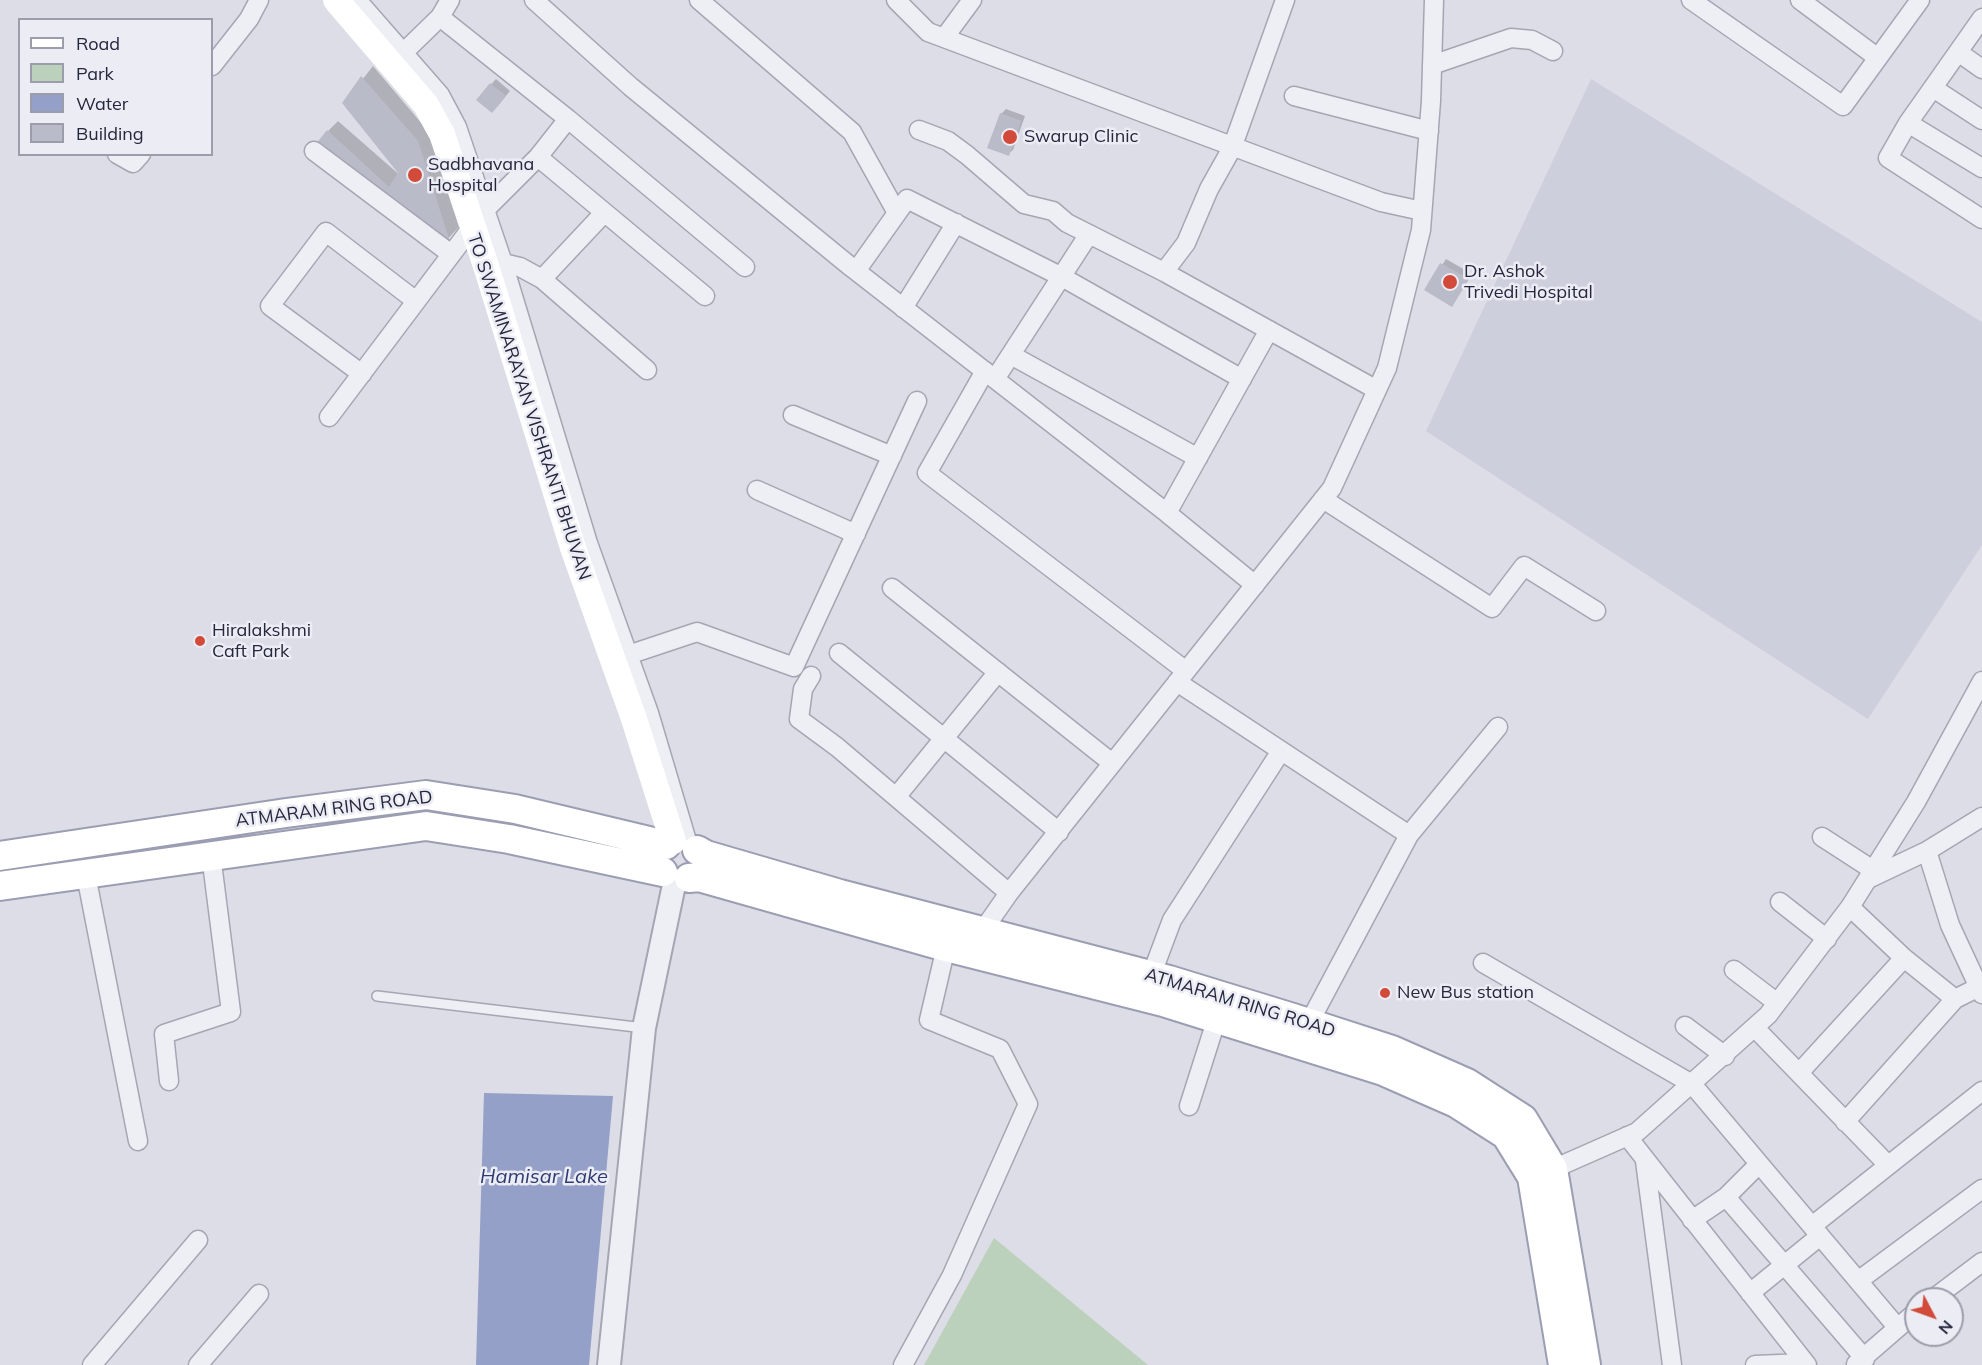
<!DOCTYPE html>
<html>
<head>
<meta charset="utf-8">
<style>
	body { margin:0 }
	#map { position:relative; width:1982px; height:1365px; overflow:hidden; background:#dcdde6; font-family:Mulish,sans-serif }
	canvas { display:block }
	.legend { position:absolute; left:18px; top:18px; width:195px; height:138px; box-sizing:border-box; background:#ebecf4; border:2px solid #9c9dab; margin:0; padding:8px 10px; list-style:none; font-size:18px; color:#25273d }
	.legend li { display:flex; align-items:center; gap:12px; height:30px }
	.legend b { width:30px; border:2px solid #9c9dab }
	.north { position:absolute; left:1904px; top:1287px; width:60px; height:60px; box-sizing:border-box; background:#ebecf4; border:2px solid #9c9dab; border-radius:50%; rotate:131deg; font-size:16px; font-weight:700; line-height:24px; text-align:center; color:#25273d }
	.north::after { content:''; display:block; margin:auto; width:21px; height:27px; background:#d24b3a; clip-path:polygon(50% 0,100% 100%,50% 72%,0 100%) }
</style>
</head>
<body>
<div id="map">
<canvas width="1982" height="1365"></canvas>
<ul class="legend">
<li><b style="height:8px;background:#fff"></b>Road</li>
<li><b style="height:16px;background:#bcd1bc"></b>Park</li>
<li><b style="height:16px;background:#95a0c8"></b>Water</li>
<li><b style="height:16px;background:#b9bbc9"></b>Building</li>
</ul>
<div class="north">N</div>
</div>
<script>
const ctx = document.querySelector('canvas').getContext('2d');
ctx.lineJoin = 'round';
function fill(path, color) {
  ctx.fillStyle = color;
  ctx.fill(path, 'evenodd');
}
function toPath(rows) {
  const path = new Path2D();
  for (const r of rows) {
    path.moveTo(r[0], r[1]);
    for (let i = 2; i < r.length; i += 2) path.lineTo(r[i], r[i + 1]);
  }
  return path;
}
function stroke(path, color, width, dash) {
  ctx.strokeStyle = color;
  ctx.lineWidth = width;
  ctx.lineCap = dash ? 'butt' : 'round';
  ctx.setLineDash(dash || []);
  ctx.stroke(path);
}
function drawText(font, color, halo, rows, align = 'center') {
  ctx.font = font + ' Mulish,sans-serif';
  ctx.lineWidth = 5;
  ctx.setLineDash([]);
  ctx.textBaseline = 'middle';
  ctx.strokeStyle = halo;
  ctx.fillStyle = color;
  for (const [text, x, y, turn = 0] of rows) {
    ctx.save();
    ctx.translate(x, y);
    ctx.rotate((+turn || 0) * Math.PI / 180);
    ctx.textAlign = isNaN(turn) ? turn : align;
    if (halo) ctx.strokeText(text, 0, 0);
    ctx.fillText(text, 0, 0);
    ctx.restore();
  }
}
fill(toPath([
	[1591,79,1982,322,1982,545,1868,719,1426,431]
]), '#cdcfdc');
fill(toPath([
	[994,1238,1148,1365,924,1365]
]), '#bcd1bc');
fill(toPath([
	[484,1093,613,1096,589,1365,476,1365]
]), '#95a0c8');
fill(toPath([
	[373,66,428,131,459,227,438,249,328,131,338,121,402,177,344,103],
	[496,79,510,91,497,107,478,99],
	[1006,109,1025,116,1013,150,1008,154,1001,114],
	[1446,259,1472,274,1452,305,1426,290]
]), '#0003');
fill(toPath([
	[361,76,418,141,449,239,438,251,308,154,327,130,389,187,398,173,342,103],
	[490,83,506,96,492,113,476,100],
	[1000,113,1021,121,1009,156,987,148],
	[1440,263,1469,279,1452,307,1424,290]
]), '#b9bbc9');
const service = toPath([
	[377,996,644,1028]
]);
const minor = toPath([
	[357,0,440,95,457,127,503,263,588,543,649,713,687,841],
	[534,0,631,87,851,267,1167,513,1255,585],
	[699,0,852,132,897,213],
	[896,0,928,32,1381,202,1422,211],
	[1691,0,1843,106,1920,0],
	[1800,0,1878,58],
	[440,17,568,119,745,267],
	[1982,18,1908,123,1888,158,1982,219],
	[944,38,972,0],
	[1958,52,1982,69],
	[403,53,440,17,450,0],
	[1432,65,1511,38,1532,40,1553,51],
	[212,66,249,19,259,0],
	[1933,88,1982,120],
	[1294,96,1429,131],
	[1908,123,1982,168],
	[919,130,948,141,967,155,1024,204,1053,211,1067,223,1164,272,1377,390],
	[314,151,451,254],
	[117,154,133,163,141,154],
	[538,157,705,296],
	[484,211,538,157,568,119],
	[503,263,520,267,542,279,647,370],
	[856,271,907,199,1062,277,1242,379],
	[1164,272,1186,243,1209,189,1232,148,1285,0],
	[542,279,604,213],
	[903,308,956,223],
	[1011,355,1198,458],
	[985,371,927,473,1186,671],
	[362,374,270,306,326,232,416,301],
	[995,379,1089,234],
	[793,415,892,456],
	[329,417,472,227],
	[757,490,856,534],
	[1323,499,1492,608,1524,566,1596,611],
	[1167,513,1269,330],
	[892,588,1112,763],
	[839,653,1059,832],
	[628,655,697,632,794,667,917,401],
	[811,676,803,689,799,719,837,747,1009,893],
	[1177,682,1409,835],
	[896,797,998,672],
	[1822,837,1873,870],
	[1927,851,1950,925,1982,994],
	[86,875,138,1141],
	[1868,879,1927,851,1982,817],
	[1780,902,1827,939],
	[1850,907,1904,958,1955,999,1979,987],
	[981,933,1009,893,1332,488,1387,368,1421,230,1431,101,1434,0],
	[1483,963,1692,1084,1897,1327],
	[1734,970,1776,1002],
	[1151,976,1172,920,1281,751],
	[1309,1023,1409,835,1498,727],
	[1685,1026,1725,1056],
	[1756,1029,1888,1165],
	[1799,1073,1904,958],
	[169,1081,164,1034,231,1012,211,855],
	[1189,1106,1217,1018],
	[1845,1122,1955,999],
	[1627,1136,1807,1365],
	[1645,1161,1672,1365],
	[1553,1169,1637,1132,1768,1015,1850,907,1916,802,1982,681],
	[1726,1197,1865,1359],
	[1692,1220,1726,1197,1759,1164],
	[1812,1226,1982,1091],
	[1858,1281,1982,1189],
	[1750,1293,1820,1236],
	[1933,1299,1982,1262],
	[1856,1364,1916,1312],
	[92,1365,198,1240],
	[198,1365,259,1294],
	[903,1365,952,1275,1028,1104,1000,1049,929,1020,946,947],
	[1755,1365,1804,1363]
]);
const tertiary = toPath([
	[609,1365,644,1028,675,880]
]);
const primary = toPath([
	[697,850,706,855,840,894,1169,980,1293,1018,1392,1050,1467,1083,1523,1119,1553,1169,1586,1365],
	[0,856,286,813,426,795,515,809,666,845],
	[689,878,699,877,946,947,1163,1002,1383,1071,1456,1103,1506,1135,1532,1177,1563,1365],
	[0,886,426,826,509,839,663,872]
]);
stroke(service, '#a5a6b3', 12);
stroke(minor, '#a5a6b3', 21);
stroke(tertiary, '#a5a6b3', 26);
stroke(primary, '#9b9eb2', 32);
stroke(service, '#eeeff5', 9);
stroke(minor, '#eeeff5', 18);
stroke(tertiary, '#eeeff5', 22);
stroke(toPath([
	[336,0,426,105,442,134,487,269,573,548,634,719,673,841]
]), '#fff', 26);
stroke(primary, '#fff', 28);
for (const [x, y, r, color] of [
	[1010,137,8,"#d24b3a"],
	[415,175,8,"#d24b3a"],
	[1450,282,8,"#d24b3a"],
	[200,641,6,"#d24b3a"],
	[1385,993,6,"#d24b3a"]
]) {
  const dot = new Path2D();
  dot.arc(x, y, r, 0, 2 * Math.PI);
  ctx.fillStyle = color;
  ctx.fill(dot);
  stroke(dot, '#ebecf4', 2);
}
drawText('18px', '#25273d', '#ebecf4', [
	["Swarup Clinic",1024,137],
	["Sadbhavana",428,165],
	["Hospital",428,186],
	["Dr. Ashok",1464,272],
	["Trivedi Hospital",1464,293],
	["Hiralakshmi",212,631],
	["Caft Park",212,652],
	["New Bus station",1397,993]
], 'left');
drawText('18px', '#25273d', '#ebecf4', [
	["TO SWAMINARAYAN VISHRANTI BHUVAN",529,407,72],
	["ATMARAM RING ROAD",334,809,-7],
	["ATMARAM RING ROAD",1240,1003,17]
]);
drawText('italic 20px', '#2e3b72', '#ebecf4', [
	["Hamisar Lake",544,1177]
]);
</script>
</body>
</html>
